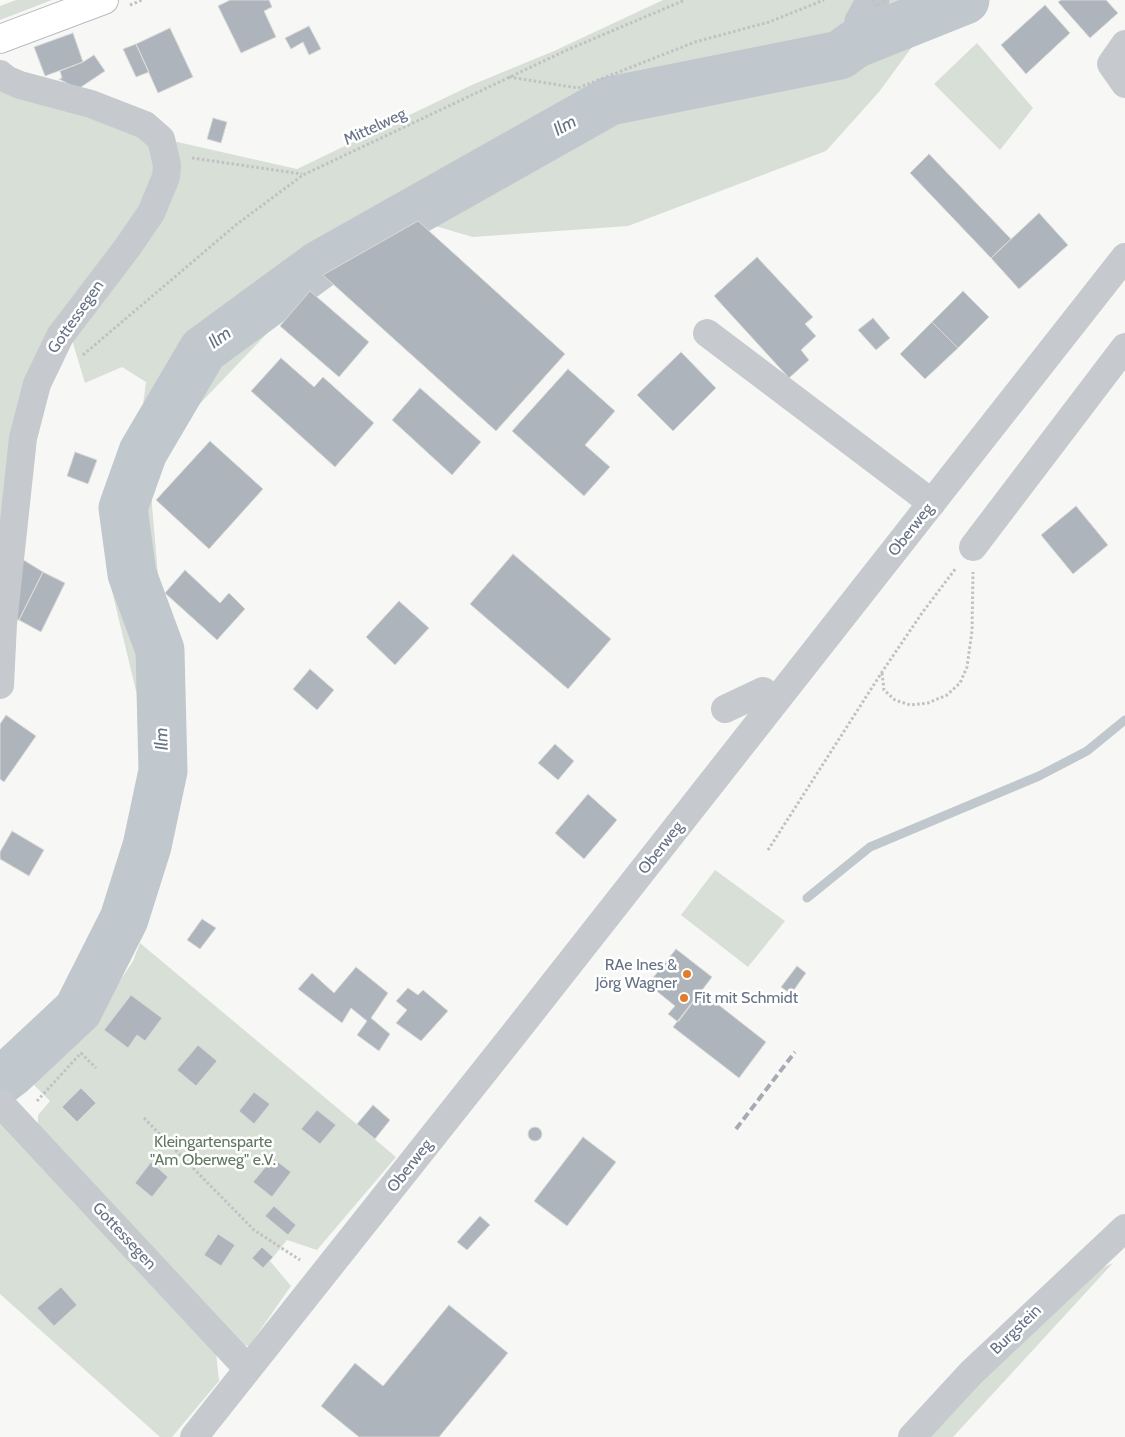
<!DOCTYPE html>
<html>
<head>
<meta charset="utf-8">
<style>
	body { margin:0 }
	canvas { display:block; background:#f7f8f5 }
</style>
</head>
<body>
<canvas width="1125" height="1437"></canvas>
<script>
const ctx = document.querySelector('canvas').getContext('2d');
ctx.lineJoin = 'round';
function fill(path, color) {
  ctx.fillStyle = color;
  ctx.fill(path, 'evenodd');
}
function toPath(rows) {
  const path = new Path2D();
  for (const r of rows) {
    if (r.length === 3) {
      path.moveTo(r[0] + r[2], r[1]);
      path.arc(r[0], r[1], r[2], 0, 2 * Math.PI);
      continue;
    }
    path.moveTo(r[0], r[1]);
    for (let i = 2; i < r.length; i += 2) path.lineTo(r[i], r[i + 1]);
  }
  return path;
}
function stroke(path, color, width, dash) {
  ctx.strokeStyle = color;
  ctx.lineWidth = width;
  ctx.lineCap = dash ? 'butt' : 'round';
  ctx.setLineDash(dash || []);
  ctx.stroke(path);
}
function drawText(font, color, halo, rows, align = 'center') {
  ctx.font = font + ' Cabin,sans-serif';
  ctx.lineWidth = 5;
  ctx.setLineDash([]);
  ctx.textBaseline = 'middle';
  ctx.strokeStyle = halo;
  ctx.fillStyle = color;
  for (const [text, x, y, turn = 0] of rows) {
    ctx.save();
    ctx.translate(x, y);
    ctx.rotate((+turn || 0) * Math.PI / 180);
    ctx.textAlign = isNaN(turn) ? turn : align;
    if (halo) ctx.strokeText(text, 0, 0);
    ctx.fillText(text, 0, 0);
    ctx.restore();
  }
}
fill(toPath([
	[16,0,52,0,0,20,0,6],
	[663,0,976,0,912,47,879,92,826,151,628,226,473,237,418,221,323,275,148,458,165,657,142,716,106,566,122,447,142,412,146,382,122,367,85,383,69,330,124,259,173,141,297,169,474,84,554,51],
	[977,43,1033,108,1000,150,934,84],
	[0,88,127,125,150,144,155,171,147,196,36,362,0,577],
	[715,870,785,921,748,967,681,915],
	[140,943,396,1157,317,1250,287,1240,270,1261,291,1286,249,1346,238,1344,38,1124,38,1115,50,1101,31,1082,81,1040,133,961],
	[0,1120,216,1351,219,1381,172,1437,160,1437,0,1294],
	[1113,1263,953,1437,927,1437,1056,1304,1093,1272]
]), '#d8dfd6');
stroke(toPath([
	[807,898,870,847,1039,776,1087,751,1125,720]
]), '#c0c8ce', 9);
stroke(toPath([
	[855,44,859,21,869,3,875,0]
]), '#c0c8ce', 29);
stroke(toPath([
	[0,1081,13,1071,78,1010,124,919,147,846,163,771,160,650,132,574,123,508,143,452,203,350,319,265,610,101,840,55,855,44,965,0]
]), '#c0c8ce', 49);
const building = toPath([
	[230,0,269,0,272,7,264,11,276,37,241,53,218,6,230,0],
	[1061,0,1106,0,1118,13,1090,38,1058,2,1061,0],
	[1045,5,1070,33,1026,74,1001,45,1045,5],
	[309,26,321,49,309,55,303,42,291,49,285,38,309,26],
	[170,28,193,77,158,93,136,44,170,28],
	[73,33,83,62,45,76,34,47,73,33],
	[136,44,149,72,136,77,123,49,136,44],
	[94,55,105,71,78,89,59,79,62,78,60,71,83,62,94,55],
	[213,118,227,122,221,143,207,139,213,118],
	[929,154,1011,239,991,258,910,173,929,154],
	[1039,213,1068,245,1019,289,991,258,1039,213],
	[418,221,565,354,496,431,323,275,418,221],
	[757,257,813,317,805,324,816,336,801,350,809,360,789,378,714,296,757,257],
	[310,291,369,342,339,377,280,326,310,291],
	[963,291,989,317,958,348,932,322,963,291],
	[873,318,890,338,876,350,858,330,873,318],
	[932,322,958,348,925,379,900,354,932,322],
	[681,352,716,388,673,431,637,395,681,352],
	[281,358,314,387,323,377,374,423,335,467,251,391,281,358],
	[568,369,615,411,585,445,610,467,584,496,512,431,568,369],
	[420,388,481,442,452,475,392,420,420,388],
	[210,441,263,489,209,549,156,500,210,441],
	[75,452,97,460,88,484,67,476,75,452],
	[1076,506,1108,545,1073,574,1041,535,1076,506],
	[513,554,611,639,568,689,470,604,513,554],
	[22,559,43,572,19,620,11,618,22,559],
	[185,570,220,603,229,593,245,609,217,640,165,593,185,570],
	[43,572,65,583,41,632,19,620,43,572],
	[399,601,429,628,395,665,366,637,399,601],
	[310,669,334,690,317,710,293,689,310,669],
	[6,715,36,736,4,782,0,779,0,724,6,715],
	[555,744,574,761,558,780,538,763,555,744],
	[588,794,617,820,584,859,555,833,588,794],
	[12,831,44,850,29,876,0,859,0,852,12,831],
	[202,919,216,928,200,949,187,940,202,919],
	[676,949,712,977,678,1022,668,1014,675,1006,648,984,676,949],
	[797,966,806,973,791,994,781,987,797,966],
	[356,967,388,993,371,1018,390,1034,379,1051,357,1035,367,1021,351,1008,342,1023,298,989,312,973,334,993,356,967],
	[408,988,418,995,423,990,448,1011,421,1041,396,1023,407,1010,396,1001,408,988],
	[701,991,766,1042,739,1078,673,1027,701,991],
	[131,995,162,1018,145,1041,137,1035,128,1048,104,1030,131,995],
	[198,1045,217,1061,196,1086,177,1070,198,1045],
	[81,1088,96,1103,77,1122,62,1107,81,1088],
	[254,1092,270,1104,254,1124,239,1111,254,1092],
	[373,1105,390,1120,375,1139,357,1124,373,1105],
	[317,1110,336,1125,320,1144,301,1129,317,1110],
	[535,1134,7],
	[583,1137,616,1162,567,1226,534,1201,583,1137],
	[273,1158,291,1172,272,1197,253,1182,273,1158],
	[151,1162,168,1177,152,1197,135,1183,151,1162],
	[274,1206,296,1225,288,1235,265,1216,274,1206],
	[480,1216,490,1225,467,1250,457,1242,480,1216],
	[218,1234,235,1245,221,1266,204,1255,218,1234],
	[262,1247,273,1257,263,1268,252,1258,262,1247],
	[61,1287,77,1305,54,1326,37,1308,61,1287],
	[449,1305,508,1353,439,1437,359,1437,321,1406,355,1363,383,1386,449,1305]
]);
fill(building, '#aeb4bb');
stroke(building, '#d9dad7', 1);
const major = toPath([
	[0,39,104,0]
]);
stroke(major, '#b9bcc1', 30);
stroke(toPath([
	[872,0,876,6,888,0],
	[130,5,142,0],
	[509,77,578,88,695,42,769,22,824,0],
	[192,158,302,174],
	[83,355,237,224,303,175,567,50,685,0],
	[882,673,884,690,895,700,910,705,928,703,947,695,960,683,967,667,972,631,973,572],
	[768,850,882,672,922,613,956,568],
	[37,1101,81,1053,96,1068],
	[144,1118,254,1230,300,1260]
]), '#c0c1c4', 3, [2.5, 2.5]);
stroke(toPath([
	[1125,44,1111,64,1125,84],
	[0,74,6,79,20,85,91,104,145,125,161,139,167,165,166,177,151,213,127,248,60,336,37,384,23,438,3,624,0,685],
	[707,333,932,503],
	[973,547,1125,347],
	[725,709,763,691],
	[0,1103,248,1369],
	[194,1437,514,1034,1125,257],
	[912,1437,971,1373,1125,1228]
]), '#c6c9cd', 28);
stroke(major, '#fff', 28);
stroke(toPath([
	[736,1129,795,1052]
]), '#a6aab2', 4, [8, 4]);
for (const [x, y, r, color] of [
	[687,974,5,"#e27b2b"],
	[684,998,5,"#e27b2b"]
]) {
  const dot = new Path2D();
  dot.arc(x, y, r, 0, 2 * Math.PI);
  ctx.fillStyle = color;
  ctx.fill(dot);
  stroke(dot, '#fff', 2);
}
drawText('16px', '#677286', '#fff', [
	["Mittelweg",375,127,-25],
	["Gottessegen",76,317,-55],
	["Oberweg",911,530,-52],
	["Oberweg",661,848,-52],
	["Oberweg",410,1166,-52],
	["Gottessegen",124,1236,47],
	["Burgstein",1016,1330,-44]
]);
drawText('16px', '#677286', '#fff', [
	["RAe Ines &",677,965],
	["Jörg Wagner",677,983],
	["Fit mit Schmidt",694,998,"left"]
], 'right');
drawText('16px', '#627862', '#fff', [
	["Kleingartensparte",213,1142],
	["\"Am Oberweg\" e.V.",213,1160]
]);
drawText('italic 18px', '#637382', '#fff', [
	["Ilm",565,126,-29],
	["Ilm",220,338,-36],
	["Ilm",162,739,-92]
]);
</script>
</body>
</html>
